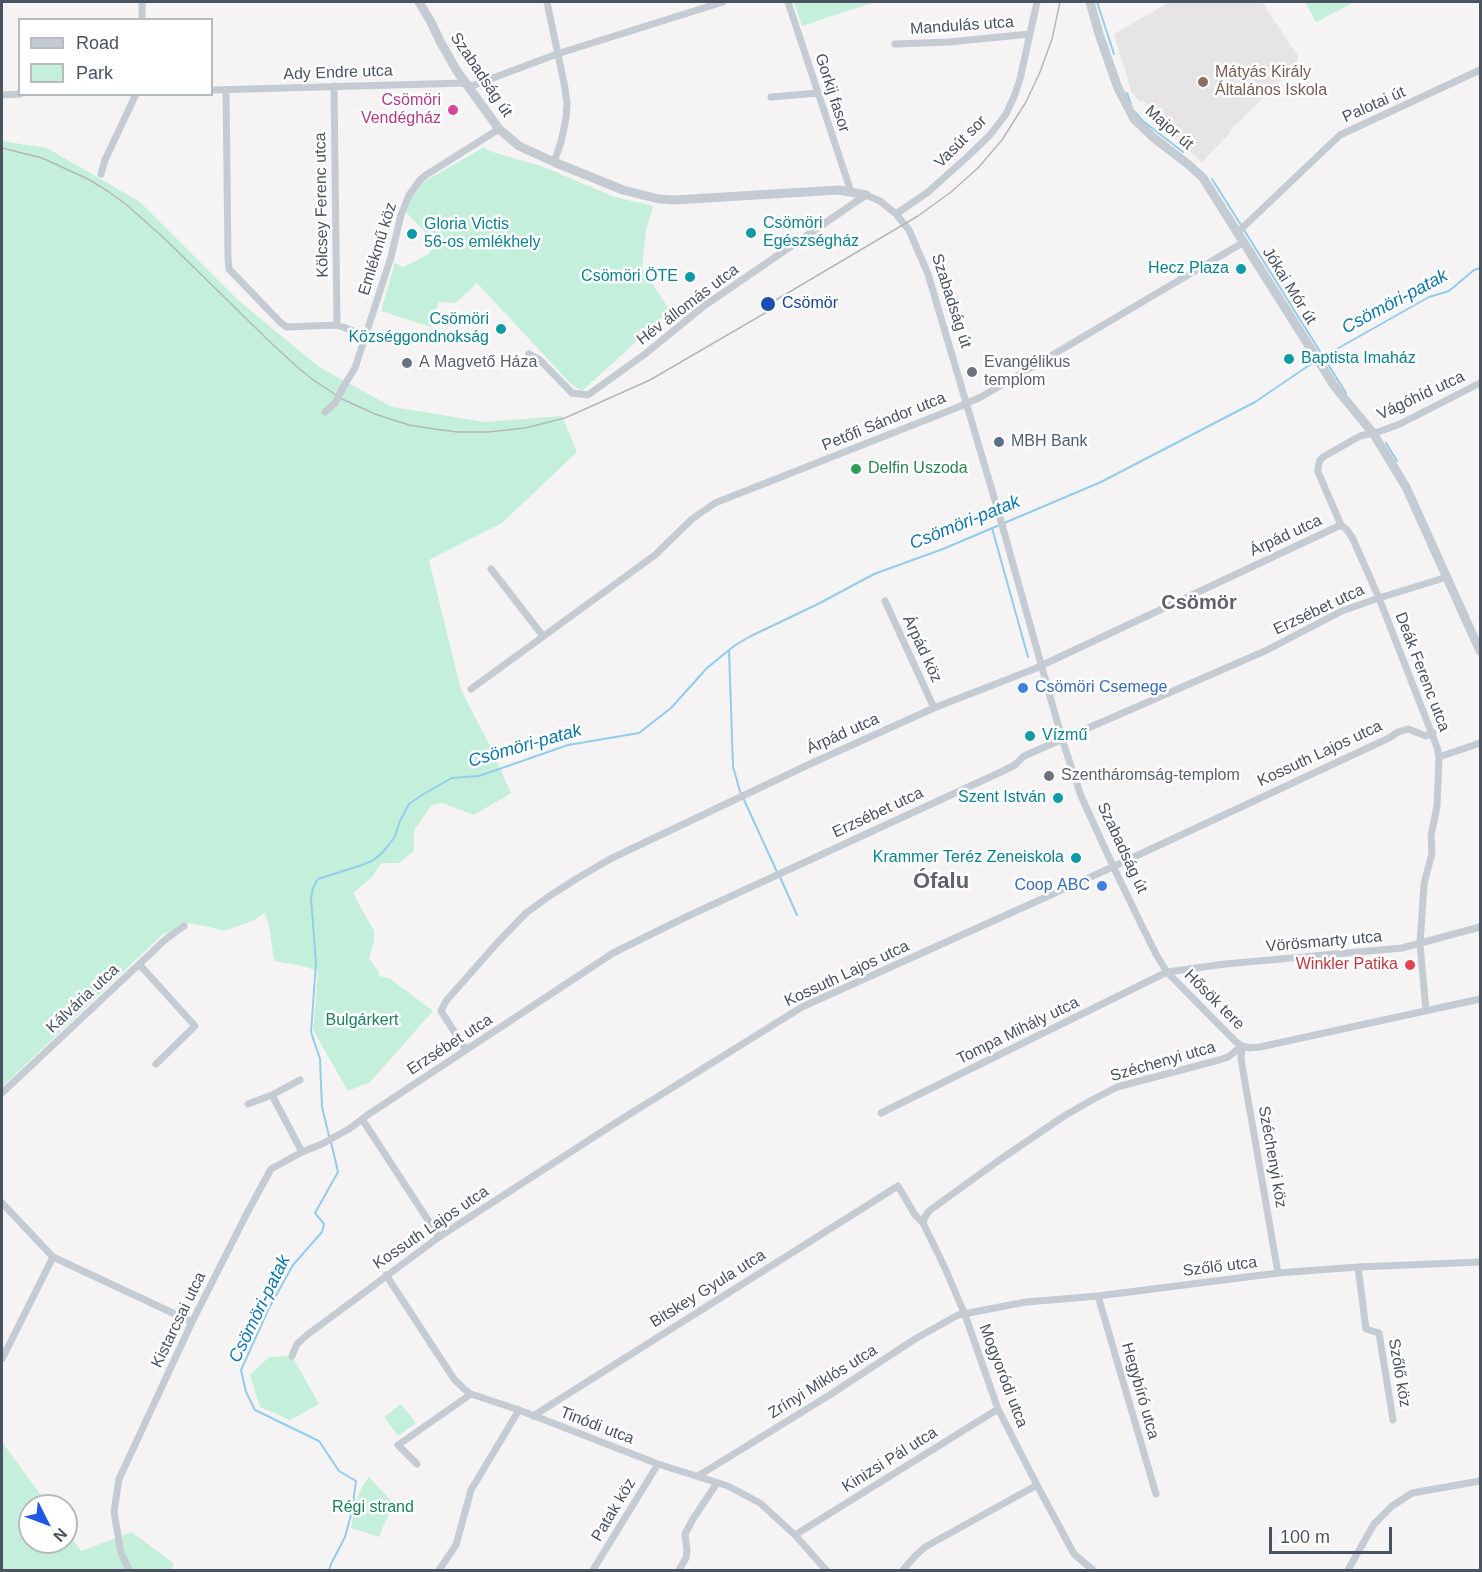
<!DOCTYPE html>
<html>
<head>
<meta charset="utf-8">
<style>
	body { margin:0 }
	#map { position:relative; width:1482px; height:1572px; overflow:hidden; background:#f5f3f3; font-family:Helvetica,sans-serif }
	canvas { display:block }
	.frame { position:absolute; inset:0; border:3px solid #4a5360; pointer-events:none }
	.legend { position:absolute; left:18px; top:18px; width:195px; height:78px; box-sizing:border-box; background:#fff; border:2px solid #b7babf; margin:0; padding:8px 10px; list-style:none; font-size:18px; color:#4a5360 }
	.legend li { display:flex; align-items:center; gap:12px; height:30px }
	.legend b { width:30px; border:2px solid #b7babf }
	.north { position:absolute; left:18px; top:1494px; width:60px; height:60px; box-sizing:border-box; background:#fff; border:2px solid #b7babf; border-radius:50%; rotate:132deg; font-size:16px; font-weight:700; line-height:24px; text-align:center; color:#4a5360 }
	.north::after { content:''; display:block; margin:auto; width:21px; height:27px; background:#1e59e3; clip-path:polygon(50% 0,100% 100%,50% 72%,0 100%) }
	.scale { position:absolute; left:1269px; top:1527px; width:123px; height:27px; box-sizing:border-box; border:3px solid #4a5360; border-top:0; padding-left:8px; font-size:18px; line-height:21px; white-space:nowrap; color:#4a5360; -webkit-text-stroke:4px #fff; paint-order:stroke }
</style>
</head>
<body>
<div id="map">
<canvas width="1482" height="1572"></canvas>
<div class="frame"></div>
<ul class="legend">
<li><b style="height:8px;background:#c4cbd3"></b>Road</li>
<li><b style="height:16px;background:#c4f0db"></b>Park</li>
</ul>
<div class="north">N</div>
<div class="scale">100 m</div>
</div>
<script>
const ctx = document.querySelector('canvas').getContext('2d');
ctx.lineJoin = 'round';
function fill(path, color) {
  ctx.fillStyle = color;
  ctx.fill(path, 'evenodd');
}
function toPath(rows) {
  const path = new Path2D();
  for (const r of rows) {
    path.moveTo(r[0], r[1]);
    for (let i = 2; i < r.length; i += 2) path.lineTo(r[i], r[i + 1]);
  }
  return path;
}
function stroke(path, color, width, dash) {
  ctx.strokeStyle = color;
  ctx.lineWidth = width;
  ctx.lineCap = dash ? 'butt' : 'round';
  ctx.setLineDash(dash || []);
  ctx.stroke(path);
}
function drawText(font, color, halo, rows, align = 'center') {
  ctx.font = font + ' Helvetica,sans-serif';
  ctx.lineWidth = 5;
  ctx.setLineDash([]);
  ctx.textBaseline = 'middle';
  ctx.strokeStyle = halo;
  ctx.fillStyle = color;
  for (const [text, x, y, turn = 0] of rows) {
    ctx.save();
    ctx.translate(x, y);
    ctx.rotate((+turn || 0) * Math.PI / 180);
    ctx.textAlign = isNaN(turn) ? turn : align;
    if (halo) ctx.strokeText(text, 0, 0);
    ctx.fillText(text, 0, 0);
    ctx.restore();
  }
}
fill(toPath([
	[1170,2,1262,2,1298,56,1296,66,1231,129,1230,133,1202,162,1166,130,1162,124,1165,120,1142,100,1140,102,1131,91,1124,65,1120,56,1114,34]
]), '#e6e4e5');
fill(toPath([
	[794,2,875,2,802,26],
	[1305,2,1355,2,1316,22],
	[2,141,47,148,140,202,239,301,319,367,392,407,485,422,562,416,577,452,502,523,429,560,461,690,490,746,511,793,474,815,443,803,432,805,414,830,414,851,399,863,381,863,373,876,353,893,374,931,374,942,369,958,379,973,379,976,389,978,433,1011,370,1082,348,1091,313,1030,318,971,302,966,274,961,269,925,265,913,252,921,224,931,210,927,186,923,184,926,163,934,2,1087],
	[484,147,489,151,541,166,615,197,653,206,646,230,642,268,671,312,660,320,582,391,571,384,477,283,456,303,439,302,431,327,381,311,395,263,403,267,427,255,437,245,406,212,410,197,422,183],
	[292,1356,319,1404,290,1420,260,1407,250,1375,269,1357],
	[401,1404,416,1423,398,1436,384,1417],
	[2,1442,49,1506,30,1506,30,1542,66,1542,66,1530,81,1551,132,1532,173,1563,173,1570,2,1570],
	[369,1477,393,1503,379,1537,351,1528,358,1496,363,1485]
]), '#c4f0db');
stroke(toPath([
	[1097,2,1114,54],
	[1127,93,1131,104],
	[1135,112,1143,121,1183,152],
	[1212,179,1241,225],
	[1244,230,1346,393],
	[1319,359,1429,297,1449,291,1474,270,1480,268],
	[1386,443,1397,461],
	[992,528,1028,657],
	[729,650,733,767,740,791,777,872],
	[780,877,797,915],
	[329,1136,322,1107,320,1059,311,1032,316,963,311,898,313,888,318,879,359,866,372,861,381,854,388,846,395,836,400,821,409,804,422,795,452,778,479,776,568,745,639,733,671,708,707,668,734,646,749,637,820,603,874,574,943,549,1101,482,1255,402,1314,362],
	[329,1570,331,1564,345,1537,352,1511,356,1481,339,1471,319,1441,255,1410,246,1392,241,1370,269,1308,293,1265,322,1232,324,1224,315,1213,338,1172,331,1142]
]), '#92cdec', 2);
stroke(toPath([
	[142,2,142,20],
	[547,2,565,88,567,104,566,118,561,142,554,162],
	[788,2,851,192],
	[895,44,949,42,1030,34],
	[334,86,337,325],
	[469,87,557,54,723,2],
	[212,90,466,83],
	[226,90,228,257,229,269,281,323,287,327,337,325,365,335],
	[2,95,20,94],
	[771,97,819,93],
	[101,174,105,160,136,94],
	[896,214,928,192,966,158,990,135,1006,114,1014,97,1020,79,1037,2],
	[1238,232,1340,135,1480,70],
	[529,354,540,360,572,393,588,395,645,354,704,306,860,199,866,195,880,201,896,214,909,230,928,274,999,514,1062,739,1081,796,1113,866,1142,926,1157,956,1167,972,1236,1042,1242,1046,1250,1048,1260,1047,1480,999],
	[345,384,355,368,391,257,401,215,409,195,420,180,426,175,499,129],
	[325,412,335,403],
	[491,569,543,636],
	[885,601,934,708],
	[471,689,655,555,692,519,715,503,956,408,981,397,1244,242],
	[1439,757,1480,743],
	[140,965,195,1026,156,1064],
	[1426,1011,1420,944,1424,884,1432,853,1431,836,1437,806,1439,757,1437,747,1379,598,1352,537,1347,530,1341,525,1318,472,1318,468,1320,460,1323,457,1360,436,1378,432,1400,424,1480,383],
	[1242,1046,1241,1059,1278,1273],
	[466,1050,441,1011,446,1001,498,942,526,913,548,897,576,879,610,859,812,763,934,708,1034,669,1341,525],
	[300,1080,272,1095,302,1152],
	[2,1093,166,939,184,926],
	[248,1104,272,1095],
	[881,1113,1167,972,1225,964,1402,948,1480,927],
	[362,1119,439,1237],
	[2,1203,53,1257,192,1322],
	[923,1223,925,1217,929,1211,998,1161,1064,1116,1092,1100,1117,1087,1219,1060,1228,1057,1242,1046],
	[1358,1267,1366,1329,1379,1333,1393,1420],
	[386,1275,454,1379,464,1389,471,1394,519,1410,658,1464,728,1486,760,1503,795,1535,826,1570],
	[1098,1296,1156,1494],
	[292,1356,297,1344,307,1335,439,1237,617,1122,802,1007,1106,870,1389,738,1398,732,1408,729,1426,736,1433,733],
	[2,1359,53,1257],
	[533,1416,898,1186,915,1215,923,1223,945,1268,965,1315,998,1409,1037,1485,1074,1554,1093,1570],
	[417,1464,398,1445,471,1394],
	[698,1476,828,1396,915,1339,958,1315,1026,1302,1098,1296,1278,1273,1358,1267,1480,1262],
	[795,1535,998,1409],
	[129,1570,121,1553,114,1512,119,1479,192,1322,247,1213,271,1169,302,1152,322,1144,349,1129,369,1114,613,953,688,916,1003,771,1015,765,1024,756,1265,651,1342,611,1379,598,1447,577],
	[439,1570,456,1545,471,1490,519,1410],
	[593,1570,658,1464],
	[679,1570,686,1558,687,1550,685,1534,693,1519,717,1483],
	[903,1570,915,1556,925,1547,1037,1485],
	[1348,1570,1374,1524,1392,1506,1412,1493,1480,1481]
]), '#c4cbd3', 7);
stroke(toPath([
	[419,2,431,22,441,43,457,71,499,129,519,146,554,162,623,190,659,199,674,200,839,190,866,195],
	[1090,2,1099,34,1118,88,1134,119,1154,138,1189,165,1203,178,1335,387,1373,433,1406,487,1480,651]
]), '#c4cbd3', 9);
stroke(toPath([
	[2,148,42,158,88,179,109,192,128,206,166,240,269,341,296,366,312,379,342,399,375,414,409,425,434,429,458,432,488,432,525,428,565,418,650,380,772,309],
	[769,304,918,216,951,192,978,168,1002,140,1026,102,1040,72,1052,39,1060,2]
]), '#b5b7bd', 1.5);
stroke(toPath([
	[335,403,345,384]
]), '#c4cbd3', 7);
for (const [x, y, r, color] of [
	[1203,82,6,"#8d6e63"],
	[453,110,6,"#d1479c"],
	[751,233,6,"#0f9aa8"],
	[412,234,6,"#0f9aa8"],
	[1241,269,6,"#0f9aa8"],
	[690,277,6,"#0f9aa8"],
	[768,304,8,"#1a4fb4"],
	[501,329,6,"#0f9aa8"],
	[1289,359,6,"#0f9aa8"],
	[407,363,6,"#6b7280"],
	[972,372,6,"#6b7280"],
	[999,442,6,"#5c6f8a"],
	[856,469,6,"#2e9e5b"],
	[1023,688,6,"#3f7fe0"],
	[1030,736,6,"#0f9aa8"],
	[1049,776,6,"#6b7280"],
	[1058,798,6,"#0f9aa8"],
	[1076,858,6,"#0f9aa8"],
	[1102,886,6,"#3f7fe0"],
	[1410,965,6,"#e0444e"]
]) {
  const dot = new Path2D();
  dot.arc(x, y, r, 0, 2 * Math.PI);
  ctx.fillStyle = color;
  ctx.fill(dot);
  stroke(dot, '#fff', 2);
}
drawText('16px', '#4a5360', '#fff', [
	["Mandulás utca",962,26,-4],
	["Ady Endre utca",338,73,-2],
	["Szabadság út",481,75,56],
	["Gorkij fasor",832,93,72],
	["Palotai út",1374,105,-24],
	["Major út",1169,128,41],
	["Vasút sor",961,142,-45],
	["Kölcsey Ferenc utca",322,205,-91],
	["Emlékmű köz",378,249,-73],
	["Jókai Mór út",1289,286,58],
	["Szabadság út",951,301,72],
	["Hév állomás utca",688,305,-37],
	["Vágóhíd utca",1421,396,-25],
	["Petőfi Sándor utca",884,422,-22],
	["Árpád utca",1286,536,-25],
	["Erzsébet utca",1319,610,-25],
	["Árpád köz",922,649,65],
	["Deák Ferenc utca",1422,672,69],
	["Árpád utca",843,734,-24],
	["Kossuth Lajos utca",1320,754,-25],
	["Erzsébet utca",878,813,-25],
	["Szabadság út",1122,848,65],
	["Vörösmarty utca",1324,942,-5],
	["Kossuth Lajos utca",847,974,-25],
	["Kálvária utca",83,999,-43],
	["Hősök tere",1214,1000,45],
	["Tompa Mihály utca",1018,1031,-26],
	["Erzsébet utca",450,1045,-33],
	["Széchenyi utca",1163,1062,-16],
	["Széchenyi köz",1272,1157,80],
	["Kossuth Lajos utca",431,1228,-34],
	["Szőlő utca",1220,1267,-7],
	["Bitskey Gyula utca",708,1289,-32],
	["Kistarcsai utca",179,1320,-64],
	["Szőlő köz",1399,1373,80],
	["Mogyoródi utca",1003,1376,69],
	["Zrínyi Miklós utca",823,1382,-32],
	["Hegybíró utca",1140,1391,74],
	["Tinódi utca",597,1426,21],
	["Kinizsi Pál utca",890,1460,-32],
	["Patak köz",614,1510,-59]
]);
drawText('16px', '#785e54', '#fff', [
	["Mátyás Király",1215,73],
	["Általános Iskola",1215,91]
], 'left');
drawText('16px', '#b23c85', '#fff', [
	["Csömöri",441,101],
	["Vendégház",441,119]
], 'right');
drawText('16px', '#0d838f', '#fff', [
	["Csömöri",763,224,"left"],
	["Egészségház",763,242,"left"],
	["Gloria Victis",424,225,"left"],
	["56-os emlékhely",424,243,"left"],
	["Hecz Plaza",1229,269],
	["Csömöri ÖTE",678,277],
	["Csömöri",489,320],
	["Községgondnokság",489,338],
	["Baptista Imaház",1301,359,"left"],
	["Vízmű",1042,736,"left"],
	["Szent István",1046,798],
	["Krammer Teréz Zeneiskola",1064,858]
], 'right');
drawText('16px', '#164399', '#fff', [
	["Csömör",782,304]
], 'left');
drawText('16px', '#5b616d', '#fff', [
	["A Magvető Háza",419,363],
	["Evangélikus",984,363],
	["templom",984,381],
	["Szentháromság-templom",1061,776]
], 'left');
drawText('16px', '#4e5e75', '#fff', [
	["MBH Bank",1011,442]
], 'left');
drawText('16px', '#27864d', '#fff', [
	["Delfin Uszoda",868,469]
], 'left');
drawText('16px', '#366cbe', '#fff', [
	["Csömöri Csemege",1035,688],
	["Coop ABC",1090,886,"right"]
], 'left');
drawText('16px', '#be3a42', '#fff', [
	["Winkler Patika",1398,965]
], 'right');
drawText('16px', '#19835d', '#fff', [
	["Bulgárkert",362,1021],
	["Régi strand",373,1508]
]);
drawText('italic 18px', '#0f77af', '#fff', [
	["Csömöri-patak",1395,302,-28],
	["Csömöri-patak",965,523,-22],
	["Csömöri-patak",525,746,-16],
	["Csömöri-patak",260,1309,-64]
]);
drawText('bold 20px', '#5f6268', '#fff', [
	["Csömör",1199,603]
]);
drawText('bold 22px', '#5f6268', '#fff', [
	["Ófalu",941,882]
]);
</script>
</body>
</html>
